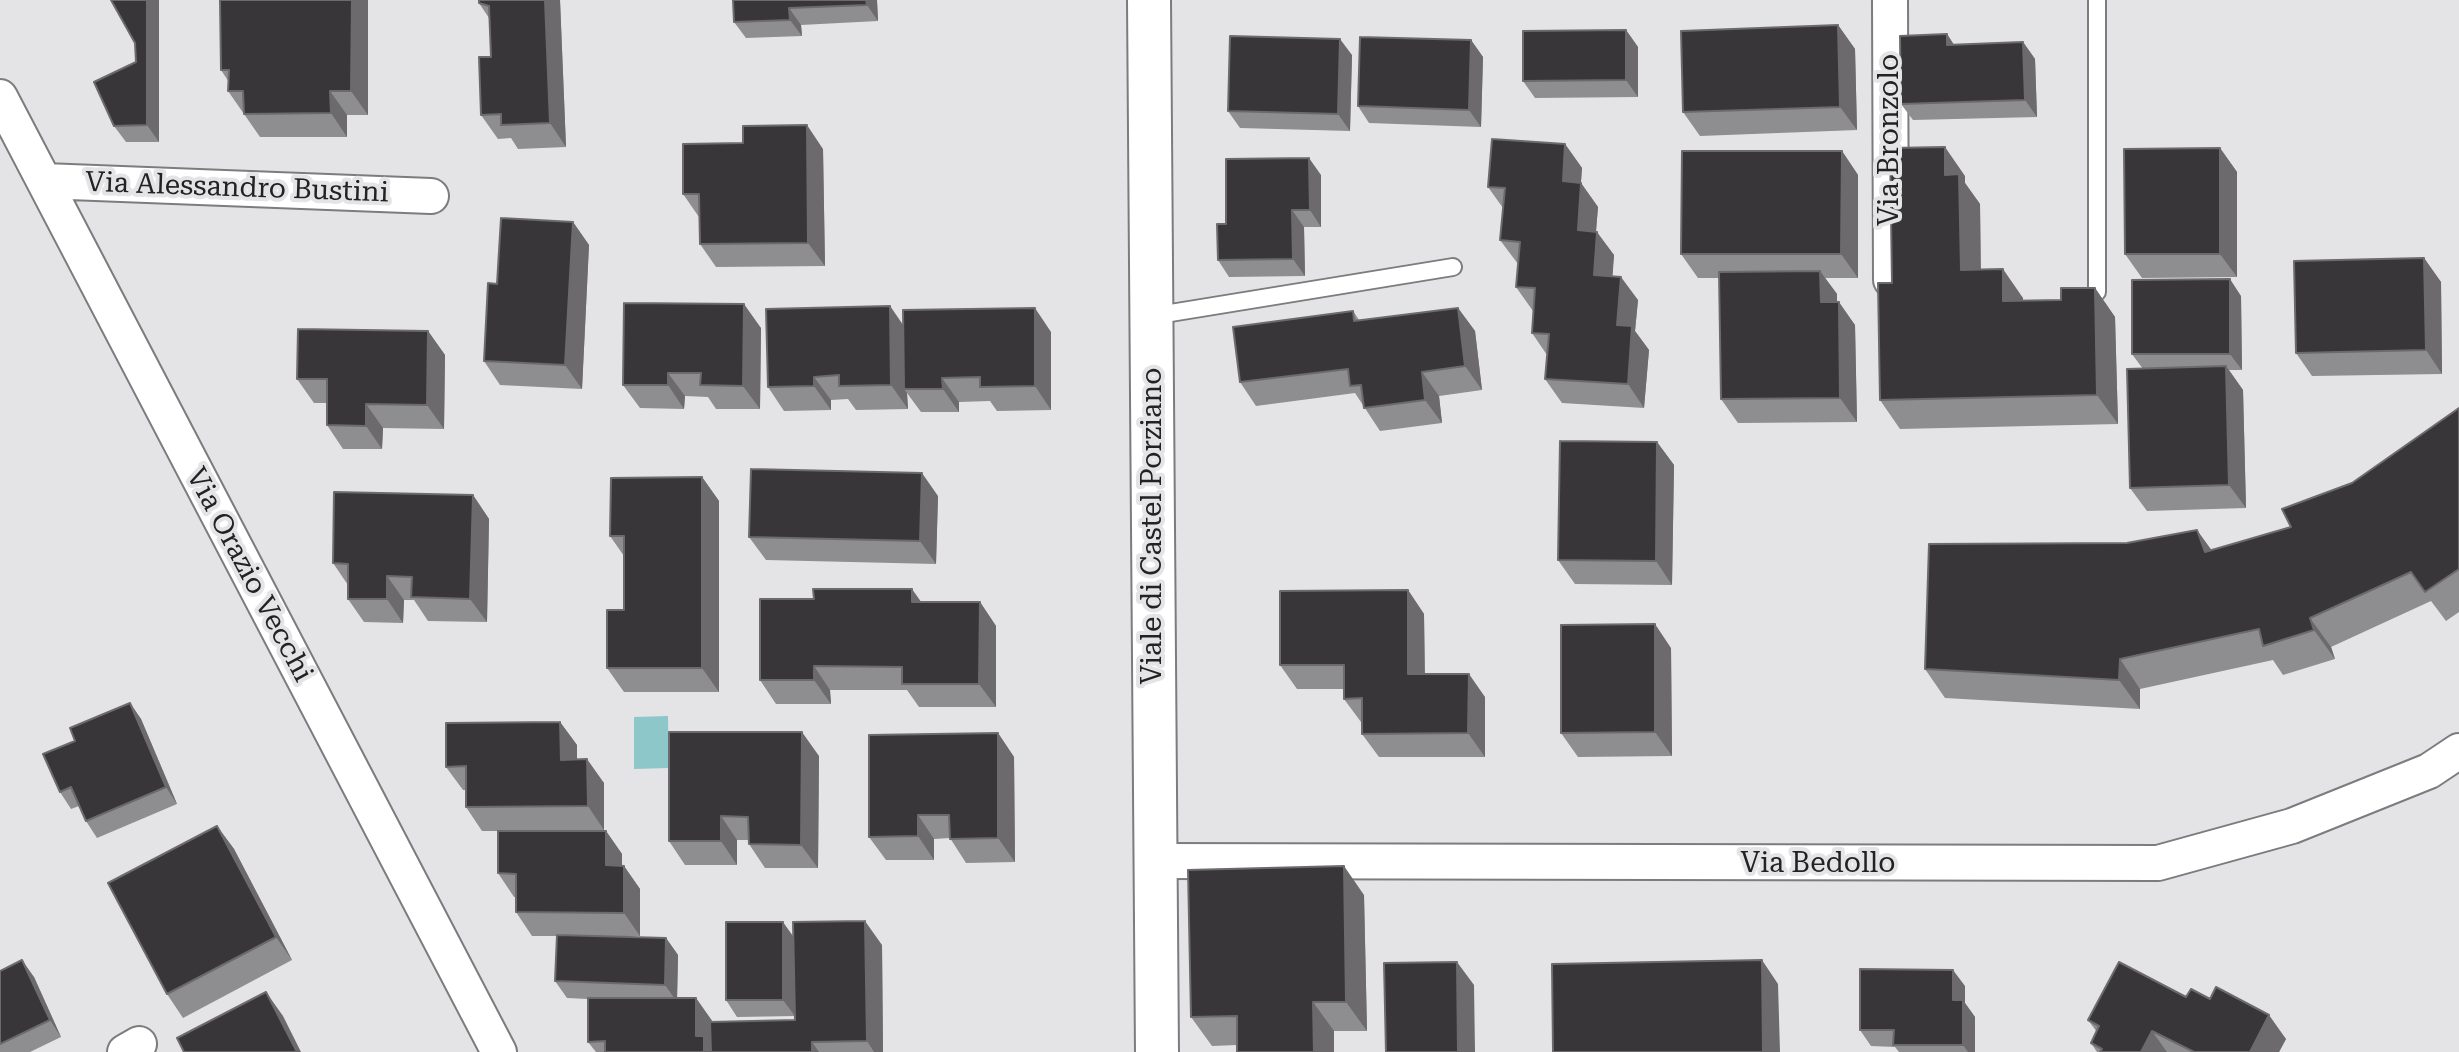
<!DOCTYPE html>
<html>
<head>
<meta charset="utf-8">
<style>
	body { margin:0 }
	canvas { display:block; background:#e4e4e7 }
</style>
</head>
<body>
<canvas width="2459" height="1052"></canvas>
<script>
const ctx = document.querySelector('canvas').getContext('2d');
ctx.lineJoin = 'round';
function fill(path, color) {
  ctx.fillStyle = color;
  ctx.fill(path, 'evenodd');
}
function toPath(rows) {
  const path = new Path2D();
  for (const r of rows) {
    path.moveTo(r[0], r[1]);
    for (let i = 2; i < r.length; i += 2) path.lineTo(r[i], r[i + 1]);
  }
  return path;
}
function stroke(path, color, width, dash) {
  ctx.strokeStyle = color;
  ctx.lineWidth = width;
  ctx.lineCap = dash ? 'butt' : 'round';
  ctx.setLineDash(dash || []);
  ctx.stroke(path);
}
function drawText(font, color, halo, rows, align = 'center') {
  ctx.font = font + ' "Roboto Serif",serif';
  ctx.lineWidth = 8;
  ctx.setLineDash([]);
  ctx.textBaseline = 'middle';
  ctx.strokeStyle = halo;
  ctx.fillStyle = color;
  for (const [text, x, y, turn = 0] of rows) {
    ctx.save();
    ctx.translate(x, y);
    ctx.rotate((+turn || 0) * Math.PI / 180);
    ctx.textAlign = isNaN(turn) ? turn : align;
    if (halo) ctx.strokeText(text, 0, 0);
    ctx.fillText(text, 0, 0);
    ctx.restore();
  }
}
fill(toPath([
	[668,716,669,768,634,769,634,717]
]), '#8dc7c9');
const service = toPath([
	[2097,292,2097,0],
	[1152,316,1453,267]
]);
const minor = toPath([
	[1890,0,1891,280],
	[0,97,499,1052],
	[44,181,431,196],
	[1155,861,2158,863,2292,826,2429,771,2459,751],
	[125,1052,139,1044]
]);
const tertiary = toPath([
	[1149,0,1157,1052]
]);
stroke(service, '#7b7c7e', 20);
stroke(minor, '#7b7c7e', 38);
stroke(tertiary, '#7b7c7e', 46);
stroke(service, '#fff', 16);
stroke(minor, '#fff', 34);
stroke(tertiary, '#fff', 42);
fill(toPath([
	[159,0,159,142,126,142,114,126,136,62,135,43],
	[368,0,368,115,347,115,347,137,260,137,228,91,229,82,221,70],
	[560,0,566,147,518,149,511,138,498,139,481,115,491,57,489,18,479,3],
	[733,0,877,0,878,21,801,25,802,36,746,38,734,22],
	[1838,25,1855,49,1857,130,1700,136,1683,112],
	[1626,30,1638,47,1638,97,1535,98,1523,81],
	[1947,34,1954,45,2023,42,2035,59,2037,117,1913,120,1901,104],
	[1471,40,1483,57,1481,127,1369,123,1358,106],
	[1352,55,1350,131,1240,128,1228,111],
	[1565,144,1582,168,1581,183,1598,207,1596,232,1614,255,1612,276,1638,300,1635,331,1649,350,1644,408,1562,403,1545,379,1547,355,1532,333,1533,311,1516,287,1518,264,1500,240,1503,208,1488,187],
	[2220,148,2237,172,2237,277,2142,278,2125,254],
	[823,149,825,266,716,267,700,244,699,217,683,194],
	[1842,151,1858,175,1858,278,1825,278,1837,294,1837,302,1855,325,1857,422,1738,423,1721,399,1719,278,1698,278,1681,254],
	[1321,175,1321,227,1304,227,1305,276,1229,277,1218,260,1226,224],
	[1965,176,1965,183,1980,204,1981,270,2023,298,2023,300,2061,300,2095,288,2115,317,2118,424,1900,429,1880,400,1892,283],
	[573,222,589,245,582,389,500,385,484,361,497,284],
	[2424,258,2441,282,2442,374,2312,376,2296,353],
	[2241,296,2242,370,2229,370,2243,390,2246,508,2147,511,2130,488,2143,369,2132,354],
	[890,306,904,326,1051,332,1051,410,997,411,990,401,959,402,959,412,921,412,907,393,908,409,856,410,848,399,831,400,831,410,784,411,768,387],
	[1458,308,1475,331,1482,390,1439,396,1442,423,1380,431,1355,393,1256,406,1240,382,1353,311,1359,320],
	[761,328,760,409,716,409,708,397,685,396,684,409,640,408,623,385],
	[428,331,445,355,444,429,383,428,382,449,343,449,327,425,327,403,314,403,297,379],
	[2459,408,2459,612,2446,621,2431,601,2331,647,2335,659,2283,675,2273,660,2140,689,2140,709,1945,698,1925,669,2212,550,2291,527],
	[1657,442,1674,465,1672,585,1575,584,1558,560],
	[702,477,719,501,719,692,624,692,607,668,624,610,624,556,610,536],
	[473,495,489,519,487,622,428,621,414,600,404,600,403,623,364,622,348,599,348,585,333,563],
	[938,496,936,564,766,560,749,537],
	[1408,590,1424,614,1425,674,1485,697,1485,757,1379,757,1362,734,1362,722,1361,722,1344,699,1344,689,1297,689,1280,665],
	[921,602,980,602,996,626,996,707,919,707,907,690,830,690,831,704,776,704,760,680],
	[1671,648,1672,756,1578,757,1561,733],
	[130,703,141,719,177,804,97,838,86,821,79,806,71,809,60,792,75,741],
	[560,722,577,745,577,759,604,783,604,830,503,831,606,831,622,854,622,866,624,866,640,889,640,936,598,936,666,938,678,955,677,998,696,998,712,1022,795,1020,795,1016,737,1017,726,1000,793,937,882,945,883,1052,596,1052,588,1042,588,999,567,998,555,981,557,936,532,936,516,912,516,897,514,897,498,873,498,831,482,831,466,807,466,790,463,790,446,767],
	[998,733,1014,757,1015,862,966,863,950,838,934,839,934,860,886,860,869,837],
	[819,756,818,868,765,868,749,844,749,840,737,840,737,865,685,865,669,841],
	[217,826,234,849,292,960,183,1018,167,994],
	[1364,895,1367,1031,1334,1031,1334,1052,1237,1052,1237,1045,1212,1046,1191,1017],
	[0,971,34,977,61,1037,30,1052,0,1052],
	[1965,986,1965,1003,1975,1017,1975,1052,1899,1052,1895,1047,1871,1046,1860,1030],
	[2186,997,2286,1039,2279,1052,2097,1052,2091,1043,2097,1032,2088,1020]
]), '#8e8d90');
fill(toPath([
	[147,0,159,0,159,142,147,125],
	[352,0,368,0,368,115,351,91],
	[545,0,560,0,566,147,550,123],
	[866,0,877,0,878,21,867,5],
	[789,8,801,25,802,36,790,20],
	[1838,25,1855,49,1857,130,1840,107],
	[1626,30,1638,47,1638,97,1626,80],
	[1947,34,1958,51,1947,45],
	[1340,39,1352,55,1350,131,1338,114],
	[1471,40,1483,57,1481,127,1469,110],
	[2023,42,2035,59,2037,117,2025,100],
	[330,91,347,115,347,137,331,113],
	[807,125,823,149,825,266,808,243],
	[1565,144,1582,168,1579,205,1563,181],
	[1945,147,1965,176,1965,183,1980,204,1981,299,1961,270,1945,175],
	[2220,148,2237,172,2237,277,2220,254],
	[1842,151,1858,175,1858,278,1841,254],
	[1309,158,1321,175,1321,227,1310,210],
	[1581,183,1598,207,1594,254,1578,230],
	[1292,210,1304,227,1305,276,1293,259],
	[573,222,589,245,582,389,565,365],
	[1597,232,1614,255,1611,299,1594,275],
	[2424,258,2441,282,2442,374,2426,350],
	[2003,269,2023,298,2023,330,2003,301],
	[1820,271,1837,294,1837,326,1821,302],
	[1621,277,1638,300,1635,331,1649,350,1644,408,1628,384,1617,325],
	[2230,279,2241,296,2242,370,2230,354],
	[2095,288,2115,317,2118,424,2097,395],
	[1839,302,1855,325,1857,422,1840,398],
	[744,304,761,328,760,409,743,386],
	[890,306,906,330,904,389,907,393,908,409,891,385],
	[1035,308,1051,332,1051,410,1035,386],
	[1458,308,1475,331,1482,390,1465,366],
	[428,331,445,355,444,429,427,405],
	[2226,366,2243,390,2246,508,2229,485],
	[1422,372,1439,396,1442,423,1425,400],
	[668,373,685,396,684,409,668,385],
	[814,377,831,400,831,410,814,386],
	[942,378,959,402,959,412,943,389],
	[366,404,383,428,382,449,366,426],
	[1657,442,1674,465,1672,585,1656,561],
	[922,473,938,496,936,564,920,541],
	[702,477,719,501,719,692,702,668],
	[473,495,489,519,487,622,470,599],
	[2197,530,2218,559,2205,552],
	[387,576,404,600,403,623,387,599],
	[912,589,929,613,912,602],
	[1408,590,1424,614,1425,697,1408,674],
	[980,602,996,626,996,707,979,684],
	[2310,618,2331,647,2335,659,2314,630],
	[1655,624,1671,648,1672,756,1655,732],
	[2120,659,2140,689,2140,709,2119,680],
	[814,666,830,690,831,704,814,680],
	[1469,674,1485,697,1485,757,1468,733],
	[130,703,141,719,177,804,166,787],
	[560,722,577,745,577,783,561,760],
	[802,732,819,756,818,868,801,845],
	[998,733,1014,757,1015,862,998,838],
	[587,759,604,783,604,830,588,806],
	[918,815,934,839,934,860,918,836],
	[721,816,737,840,737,865,721,841],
	[217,826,234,849,292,960,276,937],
	[606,831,622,854,622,889,606,865],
	[624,866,640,889,640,936,624,913],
	[1344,866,1364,895,1367,1031,1346,1002],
	[865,921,882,945,883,1052,874,1052,867,1041],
	[783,922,795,939,795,1016,783,1000],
	[666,938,678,955,677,1002,665,985],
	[22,960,34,977,61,1037,50,1020],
	[1762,960,1778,984,1780,1052,1763,1052],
	[1457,962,1474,985,1475,1052,1458,1052],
	[1953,970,1965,986,1965,1003,1975,1017,1975,1052,1968,1052,1963,1045,1953,1000],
	[266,992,283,1016,301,1052,297,1052],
	[696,998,713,1022,715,1052,704,1052,696,1036],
	[1313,1002,1334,1031,1334,1052,1314,1052],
	[2269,1015,2286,1039,2279,1052,2250,1052],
	[2152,1031,2167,1052,2141,1052],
	[812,1042,819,1052,812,1052]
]), '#6c6a6c');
const building = toPath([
	[111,0,147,0,147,125,114,126,94,82,136,62,135,43,111,0],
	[220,0,352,0,351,91,330,91,331,113,244,114,243,91,228,91,229,70,221,70,220,0],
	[479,0,545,0,550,123,501,125,501,114,481,115,479,57,491,57,489,6,479,3,479,0],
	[733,0,866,0,867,5,789,8,790,20,734,22,733,0],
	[1838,25,1840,107,1683,112,1681,31,1838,25],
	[1626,30,1626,80,1523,81,1523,31,1626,30],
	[1947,34,1947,45,2023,42,2025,100,1901,104,1900,36,1947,34],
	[1230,36,1340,39,1338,114,1228,111,1230,36],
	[1360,37,1471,40,1469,110,1358,106,1360,37],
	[807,125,808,243,700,244,699,194,683,194,683,144,743,143,743,126,807,125],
	[1492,139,1565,144,1563,181,1581,183,1578,230,1597,232,1594,275,1621,277,1617,325,1632,326,1628,384,1545,379,1549,334,1532,333,1535,288,1516,287,1520,242,1500,240,1505,188,1488,187,1492,139],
	[1945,147,1945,175,1959,174,1961,270,2003,269,2003,301,2061,300,2061,288,2095,288,2097,395,1880,400,1878,283,1892,283,1890,148,1945,147],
	[2220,148,2220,254,2125,254,2124,149,2220,148],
	[1682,151,1842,151,1841,254,1681,254,1682,151],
	[1309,158,1310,210,1292,210,1293,259,1218,260,1217,224,1226,224,1226,159,1309,158],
	[501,218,573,222,565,365,484,361,488,283,497,284,501,218],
	[2424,258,2426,350,2296,353,2294,261,2424,258],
	[1820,271,1821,302,1839,302,1840,398,1721,399,1719,272,1820,271],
	[2230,279,2230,354,2132,354,2132,280,2230,279],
	[624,303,744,304,743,386,700,385,701,373,668,373,668,385,623,385,624,303],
	[890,306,891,385,839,386,839,375,814,377,814,386,768,387,766,309,890,306],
	[1035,308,1035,386,980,387,980,377,942,378,943,389,904,389,903,310,1035,308],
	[1458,308,1465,366,1422,372,1425,400,1364,408,1361,385,1350,386,1348,369,1240,382,1233,327,1353,311,1354,321,1458,308],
	[298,329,428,331,427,405,366,404,366,426,327,425,327,379,297,379,298,329],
	[2226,366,2229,485,2130,488,2127,369,2226,366],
	[2459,408,2459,569,2425,592,2411,572,2310,618,2314,630,2263,646,2259,629,2120,659,2119,680,1925,669,1929,544,2127,543,2197,530,2205,552,2291,527,2282,509,2352,483,2459,408],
	[1560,441,1657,442,1656,561,1558,560,1560,441],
	[751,469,922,473,920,541,749,537,751,469],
	[702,477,702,668,607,668,607,610,624,610,624,536,610,536,611,478,702,477],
	[334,492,473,495,470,599,411,597,412,577,387,576,387,599,348,599,348,564,333,563,334,492],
	[813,589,912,589,912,602,980,602,979,684,902,684,902,667,814,666,814,680,760,680,760,599,814,599,813,589],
	[1408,590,1408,674,1469,674,1468,733,1362,734,1362,698,1344,699,1344,665,1280,665,1280,591,1408,590],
	[1655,624,1655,732,1561,733,1561,625,1655,624],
	[130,703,166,787,86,821,71,787,60,792,43,754,75,741,70,728,130,703],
	[560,722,561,760,587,759,588,806,466,807,466,766,446,767,446,723,560,722],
	[669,732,802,732,801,845,749,844,748,817,721,816,721,841,669,841,669,732],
	[998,733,998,838,950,839,949,815,918,815,918,836,869,837,869,735,998,733],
	[217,826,276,937,167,994,108,883,217,826],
	[498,831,606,831,606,865,624,866,624,913,516,912,516,874,498,873,498,831],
	[1344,866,1346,1002,1313,1002,1314,1052,1237,1052,1237,1016,1191,1017,1188,870,1344,866],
	[865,921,867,1041,812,1042,812,1052,711,1052,710,1022,795,1020,793,922,865,921],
	[726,922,783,922,783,1000,726,1000,726,922],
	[557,935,666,938,665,985,555,981,557,935],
	[22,960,50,1020,0,1044,0,971,22,960],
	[1762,960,1763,1052,1553,1052,1552,964,1762,960],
	[1457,962,1458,1052,1386,1052,1384,963,1457,962],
	[2119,962,2186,997,2191,989,2210,999,2216,987,2269,1015,2250,1052,2194,1052,2152,1031,2141,1052,2100,1052,2102,1049,2091,1043,2099,1026,2088,1020,2119,962],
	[1860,969,1953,970,1953,1000,1963,1000,1963,1045,1893,1045,1894,1030,1860,1030,1860,969],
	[266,992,297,1052,184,1052,177,1038,266,992],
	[588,998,696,998,696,1036,704,1036,704,1052,605,1052,605,1041,588,1042,588,998]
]);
fill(building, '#383638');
stroke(building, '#6c6a6c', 2);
drawText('28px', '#222223', '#e4e4e7', [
	["Via Bronzolo",1890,140,-90],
	["Via Alessandro Bustini",237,188,2],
	["Viale di Castel Porziano",1153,526,-90],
	["Via Orazio Vecchi",249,575,62],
	["Via Bedollo",1818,864]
]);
</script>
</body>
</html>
